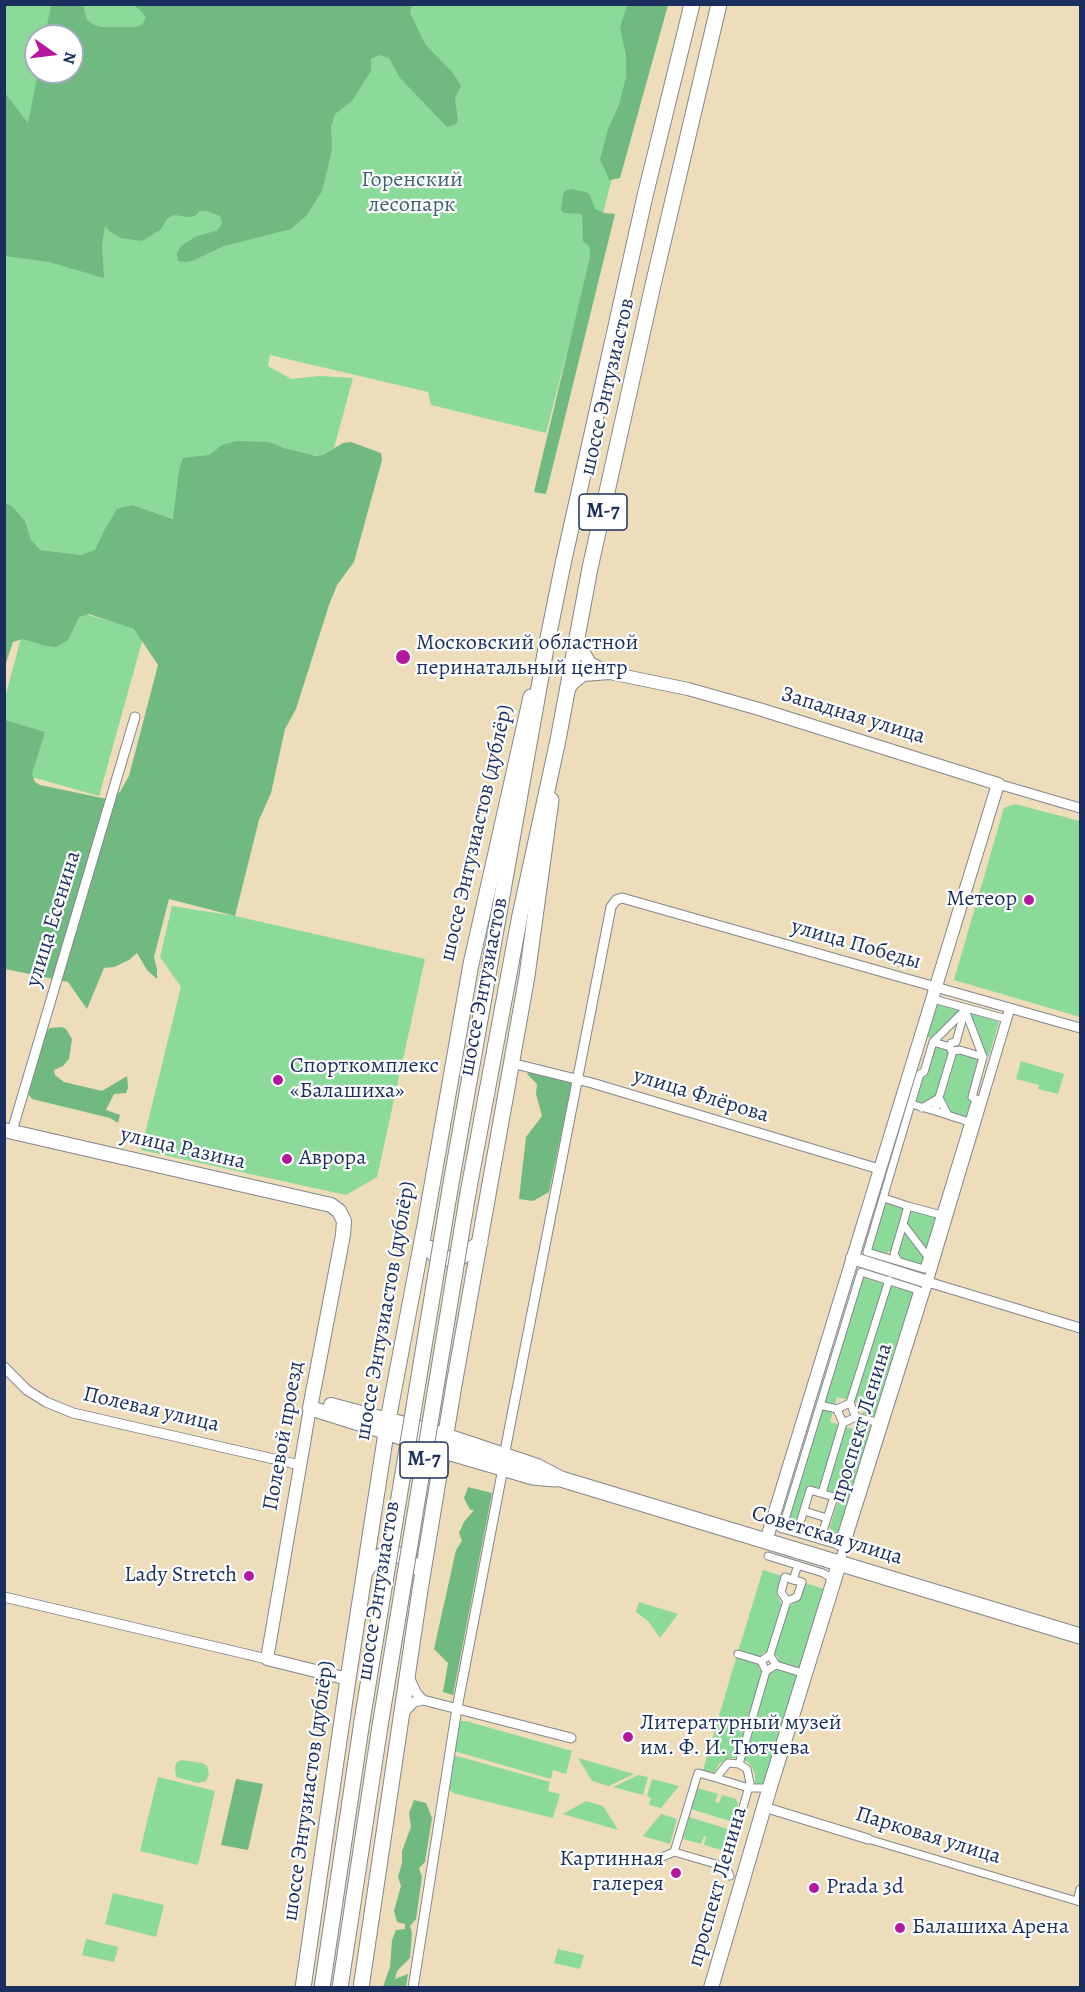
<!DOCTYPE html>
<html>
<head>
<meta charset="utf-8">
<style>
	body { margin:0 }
	#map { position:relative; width:1085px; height:1992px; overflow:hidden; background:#edddba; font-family:Alegreya,serif }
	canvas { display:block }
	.frame { position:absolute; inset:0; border:6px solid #1b2f5e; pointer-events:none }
	.north { position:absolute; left:24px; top:24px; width:60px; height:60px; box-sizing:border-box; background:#fff; border:2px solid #a4acbf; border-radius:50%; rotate:104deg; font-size:16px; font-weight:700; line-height:24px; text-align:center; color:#1b2f5e }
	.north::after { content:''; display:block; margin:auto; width:21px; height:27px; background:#b5179e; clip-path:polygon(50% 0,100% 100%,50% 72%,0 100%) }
</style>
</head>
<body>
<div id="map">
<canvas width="1085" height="1992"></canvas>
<div class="frame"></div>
<div class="north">N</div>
</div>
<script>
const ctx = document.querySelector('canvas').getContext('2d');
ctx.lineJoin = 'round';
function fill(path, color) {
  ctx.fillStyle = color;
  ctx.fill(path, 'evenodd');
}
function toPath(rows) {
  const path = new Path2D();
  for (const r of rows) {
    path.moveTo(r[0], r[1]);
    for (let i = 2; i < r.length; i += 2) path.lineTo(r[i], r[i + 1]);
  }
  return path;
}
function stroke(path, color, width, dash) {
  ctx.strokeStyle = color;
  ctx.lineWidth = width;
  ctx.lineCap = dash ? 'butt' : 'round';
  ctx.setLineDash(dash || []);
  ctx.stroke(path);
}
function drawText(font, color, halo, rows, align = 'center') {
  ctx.font = font + ' Alegreya,serif';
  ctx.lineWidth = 4.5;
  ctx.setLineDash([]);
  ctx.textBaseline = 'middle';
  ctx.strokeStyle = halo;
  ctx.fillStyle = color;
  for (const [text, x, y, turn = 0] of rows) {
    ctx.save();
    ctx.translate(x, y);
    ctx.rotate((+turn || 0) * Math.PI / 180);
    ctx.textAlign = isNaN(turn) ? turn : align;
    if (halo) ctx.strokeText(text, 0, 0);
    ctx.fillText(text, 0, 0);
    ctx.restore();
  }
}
fill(toPath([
	[5,5,662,5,610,186,546,433,431,405,428,392,270,355,268,366,291,379,320,376,353,378,334,448,323,455,179,469,174,519,133,505,96,551,81,555,41,550,37,545,5,545],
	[36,36,72,36,72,72,36,72],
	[57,606,145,631,99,796,25,775,5,724,5,698,21,638],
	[1015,804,1080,821,1080,1017,954,980,1004,808],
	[172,906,235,916,425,959,377,1177,346,1195,141,1150,181,987,160,957],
	[937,1004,960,1011,932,1038,927,1037],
	[969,1013,999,1022,989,1056,984,1054],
	[935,1044,949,1051,935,1097,929,1099,924,1104,913,1101,920,1076,925,1077],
	[961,1052,981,1058,968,1118,949,1112,948,1104,943,1100,957,1053,960,1054],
	[1021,1061,1064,1074,1058,1094,1038,1089,1039,1085,1016,1079],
	[885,1200,905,1207,892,1252,888,1251,887,1255,870,1250],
	[912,1208,936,1216,926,1250,907,1225],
	[905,1231,924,1256,921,1266,900,1260,901,1256,898,1254],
	[861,1277,884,1284,849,1400,837,1397,834,1407,822,1403],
	[890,1286,914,1293,875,1419,862,1415,865,1405,854,1402],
	[820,1408,833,1411,830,1422,841,1425,821,1489,808,1485,794,1529,784,1526],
	[861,1420,873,1424,836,1542,826,1539,840,1495,827,1490,846,1427,858,1430],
	[763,1570,782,1576,777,1593,782,1606,768,1652,763,1653,759,1658,738,1652],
	[805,1583,824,1589,799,1671,779,1664,778,1657,774,1654,789,1607,800,1599],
	[639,1602,678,1614,660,1638,648,1621,636,1612],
	[737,1655,758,1661,759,1669,763,1672,737,1758,729,1758,719,1764,714,1773,703,1770],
	[778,1668,798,1674,763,1788,755,1785,755,1774,750,1764,743,1759,769,1674],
	[461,1721,466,1721,572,1751,566,1774,553,1770,551,1779,454,1751,458,1726],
	[453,1755,550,1782,548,1791,560,1794,553,1818,453,1793,449,1789,448,1785],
	[578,1758,634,1774,609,1786,592,1781],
	[182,1760,202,1763,207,1766,209,1774,206,1781,198,1783,176,1777,175,1767,177,1762],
	[638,1775,648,1777,643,1795,613,1787],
	[158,1777,215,1791,198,1865,140,1851],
	[652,1779,679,1786,661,1808,649,1805,651,1798,647,1796],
	[698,1788,718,1794,715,1802,719,1803,722,1795,736,1799,738,1804,733,1822,691,1809],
	[586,1801,603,1806,618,1830,563,1814],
	[661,1814,677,1819,670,1844,643,1836],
	[689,1817,731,1830,725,1847,721,1850,704,1845,706,1837,704,1836,701,1844,683,1839],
	[113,1893,164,1905,156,1937,105,1924],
	[86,1939,118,1947,114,1962,82,1955],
	[558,1949,584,1955,580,1969,554,1963]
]), '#8bda99');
fill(toPath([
	[51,5,83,5,87,20,94,25,101,27,134,27,142,25,146,18,142,12,134,5,412,5,410,13,425,44,453,73,461,86,455,98,458,120,456,124,447,127,400,78,389,58,379,55,371,59,371,71,352,101,335,114,331,127,332,149,329,163,322,191,307,215,291,229,224,246,192,261,185,262,178,261,177,253,181,246,195,237,218,230,222,223,220,216,207,211,200,211,195,216,188,217,174,215,168,218,160,230,142,241,121,238,109,231,105,226,102,245,104,278,49,262,5,256,5,93,28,123,38,72,72,72,72,36,45,36],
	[627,5,668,5,620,178,610,180,608,178,606,172,600,160,608,129,619,105,626,77,626,55,620,28],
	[571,189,586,192,590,195,595,209,604,213,615,214,546,494,534,492,590,257,590,247,583,241,582,214,564,213,561,210,563,195,565,191],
	[237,441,269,442,284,448,315,456,323,455,343,443,351,442,381,453,382,460,354,562,337,585,329,605,296,709,285,729,271,793,259,820,235,916,169,899,154,957,157,969,157,979,147,970,137,953,129,960,114,967,104,968,87,1009,68,982,5,969,5,720,45,732,32,774,35,782,40,785,107,799,120,792,129,776,158,665,134,629,89,614,79,617,68,640,56,647,46,646,23,639,13,642,5,666,5,503,12,506,25,521,31,540,41,550,81,555,95,550,104,531,117,509,133,505,173,519,179,469,183,458,209,455,222,445],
	[62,1027,66,1029,72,1039,69,1059,63,1066,54,1070,55,1075,64,1082,102,1091,127,1076,128,1088,126,1093,114,1094,106,1110,120,1115,118,1123,110,1118,32,1099,28,1094,27,1088,46,1031,50,1028],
	[531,1072,572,1082,549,1192,533,1201,519,1199,526,1137,542,1116,536,1094,537,1084,527,1074],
	[468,1487,492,1493,453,1695,443,1692,448,1663,434,1649,456,1550,462,1541,459,1533,464,1522,474,1510,470,1510,464,1498],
	[236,1779,263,1784,248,1850,221,1845],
	[414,1800,426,1803,432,1818,425,1862,419,1868,422,1877,416,1919,410,1926,412,1933,410,1958,397,1971,395,1979,408,1974,406,1987,383,1987,390,1967,392,1940,396,1930,405,1929,405,1924,397,1922,394,1911,401,1886,398,1877,402,1863,402,1851,411,1827,409,1813]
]), '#70ba81');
const pedestrian = toPath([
	[937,1000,1003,1018],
	[933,1042,950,1047,951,1050],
	[950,1047,951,1043,956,1042,965,1010],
	[953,1051,960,1050,983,1057,972,1097,976,1099,969,1122],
	[911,1104,920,1074,924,1072,933,1042,965,1010,983,1057],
	[922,1108,939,1098,948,1115],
	[935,1111,969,1122,924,1269,867,1252,911,1104,935,1111,953,1051],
	[884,1198,908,1206],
	[903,1224,908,1206,941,1215],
	[898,1261,894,1254,903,1224,928,1257],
	[850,1403,889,1280],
	[820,1405,837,1409],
	[856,1417,876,1422],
	[822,1493,843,1423,837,1409,850,1403,856,1417,843,1423],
	[804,1511,827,1518],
	[780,1528,841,1546],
	[782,1529,861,1272,918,1290,838,1546],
	[797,1533,810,1490,834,1497,820,1540],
	[768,1556,823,1573,828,1576],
	[787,1601,781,1592,785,1577,793,1580],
	[738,1654,761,1661],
	[770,1655,776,1665,766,1671,761,1661,770,1655,787,1601,797,1597,802,1582,793,1580,798,1565],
	[776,1665,799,1672],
	[739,1764,728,1763,716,1778,698,1773,674,1852,726,1867,750,1783,747,1769,739,1764,766,1671],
	[716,1778,749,1788,763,1788],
	[868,1839,1080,1902],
	[660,1858,674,1852],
	[726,1867,730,1876],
	[1077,1901,1080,1889]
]);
const minor = toPath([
	[998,784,1080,808],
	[511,1063,592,1083,879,1169],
	[12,1131,135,717],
	[928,1282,1080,1328],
	[4,1367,27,1390,46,1402,73,1413,300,1465],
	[504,1456,611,907,616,900,622,898,1080,1028],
	[839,1564,928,1282,1010,1008],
	[4,1597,267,1659],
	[409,1677,417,1694,423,1700],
	[403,1714,414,1702,423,1700,571,1738],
	[764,1807,868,1839],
	[413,1988,457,1708,503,1468]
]);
const tertiary = toPath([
	[610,673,688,689,759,709,998,784,766,1541],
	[568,691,572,684,583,675,610,673,590,663,582,650,577,637],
	[852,1258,928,1282],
	[310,1408,267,1659,348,1679]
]);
const secondary = toPath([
	[4,1130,331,1205,339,1211,344,1221,343,1235,310,1408,386,1432],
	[331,1405,388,1420],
	[711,1988,769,1790,839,1564]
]);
const primary = toPath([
	[429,1248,436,1256,451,1259,461,1257,480,1243],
	[388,1420,446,1436,536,1466,561,1479,1080,1636],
	[386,1432,434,1448,533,1477,555,1479],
	[365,1572,372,1561,383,1555,390,1553,405,1557,415,1567],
	[303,1988,348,1679,388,1420,425,1225,471,964,531,697],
	[361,1988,420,1590,454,1385,527,976,551,800]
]);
const trunk = toPath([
	[450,1189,546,648,563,564,645,196,692,4],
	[468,1193,520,915,558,740,590,568,653,285,719,4],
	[322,1988,362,1721],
	[340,1988,380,1726]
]);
stroke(pedestrian, '#84868c', 9);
stroke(minor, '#84868c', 11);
stroke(tertiary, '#84868c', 14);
stroke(secondary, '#84868c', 16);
stroke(primary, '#84868c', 17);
stroke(trunk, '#84868c', 17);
stroke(pedestrian, '#fff', 7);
stroke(minor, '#fff', 9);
stroke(tertiary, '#fff', 12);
stroke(secondary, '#fff', 14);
stroke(primary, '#fff', 15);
stroke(trunk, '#fff', 15);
const trunkBridge = toPath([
	[362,1721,450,1189],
	[380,1726,468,1193]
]);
stroke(trunkBridge, '#84868c', 17, []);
stroke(trunkBridge, '#fff', 15);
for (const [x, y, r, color] of [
	[403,657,8,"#b5179e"],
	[1029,900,6,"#b5179e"],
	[278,1080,6,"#b5179e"],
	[287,1159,6,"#b5179e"],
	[249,1576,6,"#b5179e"],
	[628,1737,6,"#b5179e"],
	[676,1873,6,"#b5179e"],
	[814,1888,6,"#b5179e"],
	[900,1928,6,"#b5179e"]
]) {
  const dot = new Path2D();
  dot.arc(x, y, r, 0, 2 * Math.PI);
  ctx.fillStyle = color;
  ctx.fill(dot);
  stroke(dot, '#fff', 2);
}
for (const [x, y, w] of [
	[603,512,48],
	[424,1460,48]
]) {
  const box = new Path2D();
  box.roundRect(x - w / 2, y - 18, w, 36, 4.5);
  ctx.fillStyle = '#fff';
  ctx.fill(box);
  stroke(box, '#1b2f5e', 1.5);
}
drawText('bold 21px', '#1b2f5e', null, [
	["М-7",603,512],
	["М-7",424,1460]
]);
drawText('22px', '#3d6270', '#fff', [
	["Горенский",412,181],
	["лесопарк",412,206]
]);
drawText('22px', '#1b2f5e', '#fff', [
	["шоссе Энтузиастов",608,387,-77],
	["Западная улица",853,716,17],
	["шоссе Энтузиастов (дублёр)",477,833,-77],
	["улица Есенина",54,919,-73],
	["улица Победы",856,945,16],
	["шоссе Энтузиастов",484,987,-79],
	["улица Флёрова",701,1096,17],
	["улица Разина",183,1149,13],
	["шоссе Энтузиастов (дублёр)",386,1311,-80],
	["Полевая улица",151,1410,13],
	["проспект Ленина",862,1423,-73],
	["Полевой проезд",284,1436,-80],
	["Советская улица",827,1536,17],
	["шоссе Энтузиастов",379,1591,-81],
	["шоссе Энтузиастов (дублёр)",309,1791,-82],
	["Парковая улица",928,1836,17],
	["проспект Ленина",718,1887,-74]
]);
drawText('22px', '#1b2f5e', '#fff', [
	["Московский областной",416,644],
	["перинатальный центр",416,669],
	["Метеор",1017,900,"right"],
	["Спорткомплекс",290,1067],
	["«Балашиха»",290,1092],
	["Аврора",299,1159],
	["Lady Stretch",237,1576,"right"],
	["Литературный музей",640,1724],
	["им. Ф. И. Тютчева",640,1749],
	["Картинная",664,1860,"right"],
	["галерея",664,1885,"right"],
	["Prada 3d",826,1888],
	["Балашиха Арена",912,1928]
], 'left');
</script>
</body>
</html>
